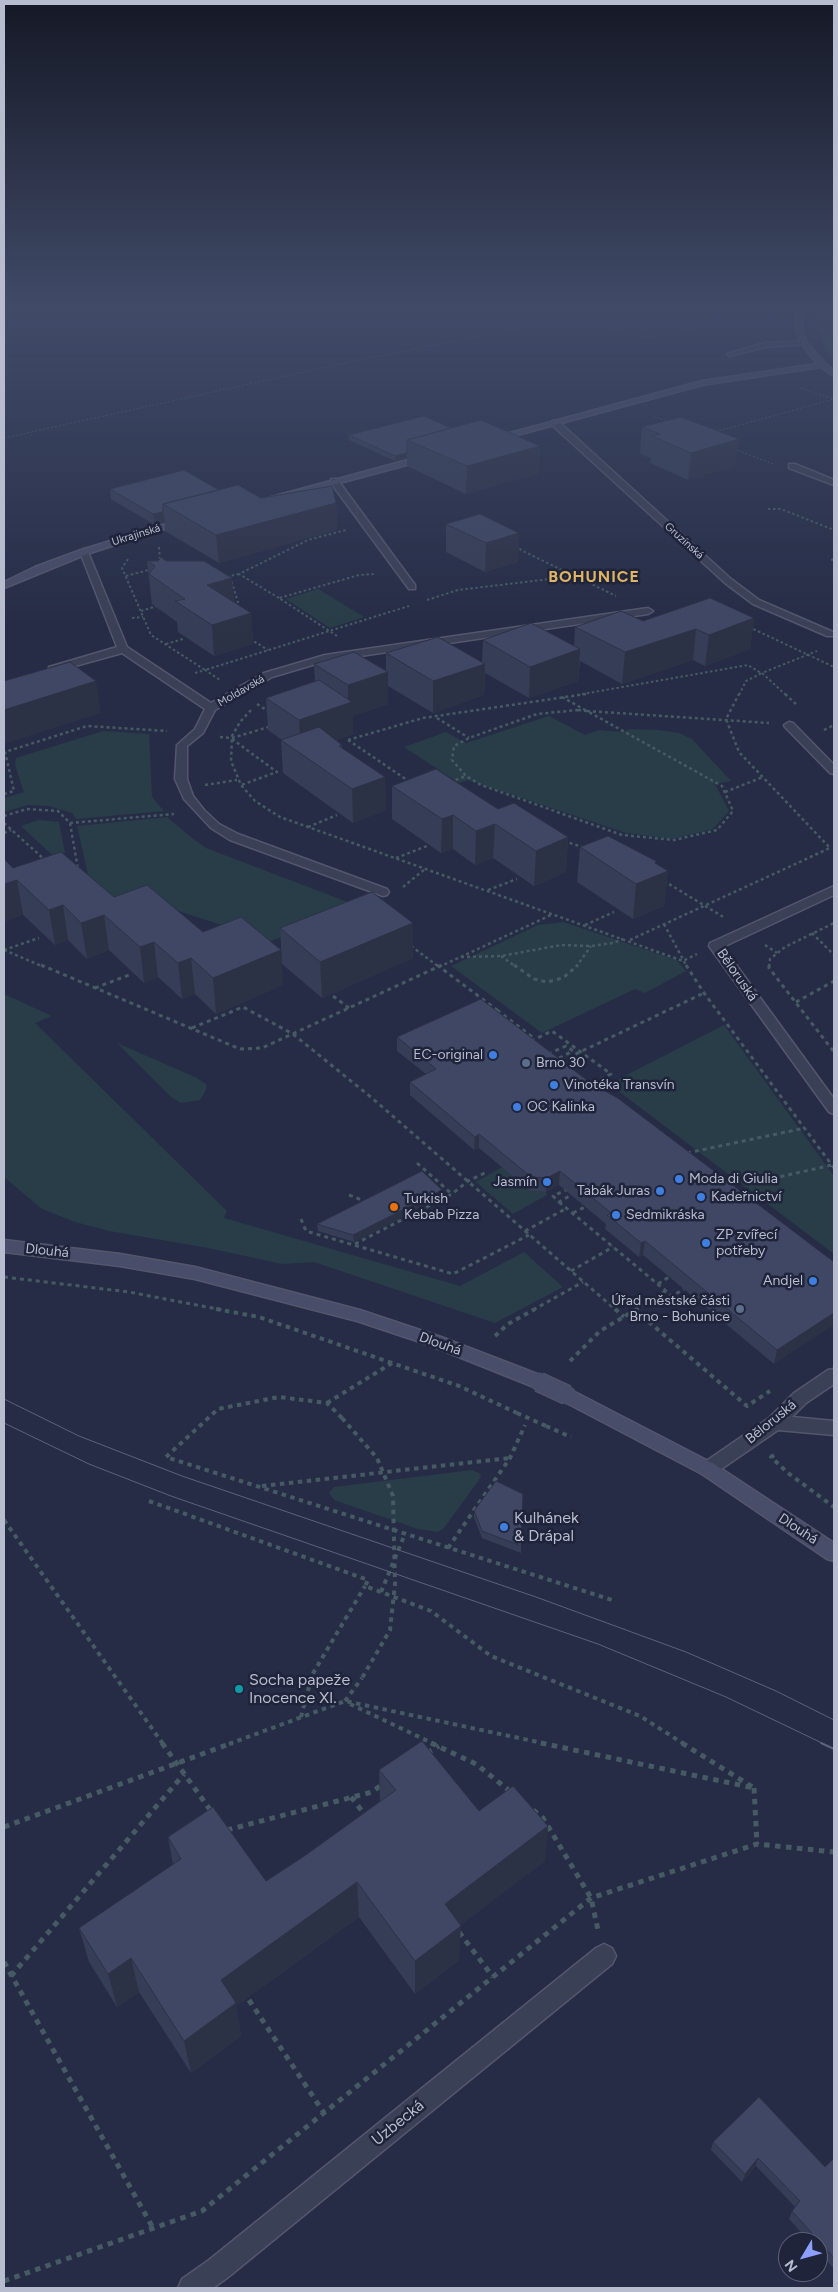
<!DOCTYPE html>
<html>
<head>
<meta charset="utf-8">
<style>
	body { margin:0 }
	#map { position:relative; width:838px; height:2292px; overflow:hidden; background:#262c46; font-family:Figtree,sans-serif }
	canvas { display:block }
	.frame { position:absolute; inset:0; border:5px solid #b8bccf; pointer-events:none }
	.north { position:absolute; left:778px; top:2232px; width:50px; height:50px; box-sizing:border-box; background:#1f243b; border:1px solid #5c6176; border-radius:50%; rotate:233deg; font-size:14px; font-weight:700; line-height:20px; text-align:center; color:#b8bccf }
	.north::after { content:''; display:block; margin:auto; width:18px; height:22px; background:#8da0ff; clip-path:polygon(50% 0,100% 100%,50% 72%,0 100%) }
</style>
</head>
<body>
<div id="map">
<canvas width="838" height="2292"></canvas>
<div class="frame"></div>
<div class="north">N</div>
</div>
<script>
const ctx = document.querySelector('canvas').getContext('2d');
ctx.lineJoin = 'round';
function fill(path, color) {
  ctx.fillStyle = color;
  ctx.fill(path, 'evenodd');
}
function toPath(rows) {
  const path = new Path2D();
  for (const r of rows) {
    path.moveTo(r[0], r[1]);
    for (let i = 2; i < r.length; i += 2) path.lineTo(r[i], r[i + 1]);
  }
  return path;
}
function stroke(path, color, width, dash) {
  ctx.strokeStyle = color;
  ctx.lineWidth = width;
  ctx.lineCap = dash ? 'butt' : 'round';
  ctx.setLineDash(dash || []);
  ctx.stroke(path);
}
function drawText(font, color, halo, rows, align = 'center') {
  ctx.font = font + ' Figtree,sans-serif';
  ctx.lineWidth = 5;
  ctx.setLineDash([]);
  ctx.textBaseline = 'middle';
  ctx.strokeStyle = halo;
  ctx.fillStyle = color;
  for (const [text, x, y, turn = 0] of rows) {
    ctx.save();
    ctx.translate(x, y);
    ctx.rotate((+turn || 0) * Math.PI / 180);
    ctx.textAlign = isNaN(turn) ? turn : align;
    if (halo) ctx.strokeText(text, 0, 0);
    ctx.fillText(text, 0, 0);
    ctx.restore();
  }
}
fill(toPath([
	[816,309,834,313,834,361,828,356,812,318],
	[318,589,364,617,330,628,286,599],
	[549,716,585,735,599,730,622,732,630,729,659,730,679,733,692,739,731,781,715,784,729,811,713,829,672,839,626,833,468,780,459,783,404,747,446,732,466,743],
	[103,731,149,734,152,797,164,811,76,819,72,813,49,806,28,805,4,812,4,798,24,792,15,765,16,758],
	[167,817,192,838,206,848,366,909,341,913,271,941,141,899,132,904,96,892,89,879,77,826],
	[39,820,59,822,65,853,54,857,21,826],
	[563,922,677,960,686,971,645,993,635,989,542,1033,451,966,538,925],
	[4,994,52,1016,35,1023,227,1211,224,1218,460,1286,524,1252,563,1287,495,1323,314,1262,282,1264,208,1248,109,1231,75,1222,42,1209,4,1177],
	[724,1025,834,1176,834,1254,609,1084],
	[117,1043,197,1078,207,1085,205,1092,200,1100,181,1103,171,1097],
	[502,1167,530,1191,546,1192,547,1195,513,1214,476,1182],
	[472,1470,479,1473,481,1477,444,1528,438,1532,418,1529,334,1500,329,1493,334,1487]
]), '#283d47');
const lane = toPath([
	[825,309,834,309,834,313,826,310,825,309],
	[804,341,806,342,806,344,765,347,730,356,727,354,765,343,804,341],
	[789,464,795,464,834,480,834,485,789,468,789,464]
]);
const street = toPath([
	[552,421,558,421,731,579,759,600,833,632,833,636,827,636,753,604,725,583,552,425,552,421],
	[331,479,337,479,415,585,415,589,409,589,331,483,331,479],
	[84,549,88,552,127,647,211,703,264,673,325,655,648,608,653,611,648,614,326,661,272,677,215,710,203,733,187,746,187,779,193,796,204,810,219,824,238,834,387,889,389,892,387,895,383,896,230,840,211,828,184,799,175,779,177,745,195,729,205,709,122,653,57,671,49,671,49,667,117,647,80,552,84,549],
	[789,722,793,723,834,765,834,774,830,773,785,727,784,725,789,722],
	[834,886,834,895,723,947,834,1099,834,1114,829,1112,709,946,710,943,834,886],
	[834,1369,834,1384,806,1403,792,1417,834,1421,834,1435,778,1430,714,1474,708,1476,702,1474,699,1469,702,1464,769,1418,794,1393,828,1370,834,1369],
	[604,1944,612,1948,616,1956,612,1964,227,2278,213,2288,178,2288,182,2279,209,2260,596,1948,604,1944]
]);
const secondary = toPath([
	[795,309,801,309,802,330,807,343,825,363,834,371,834,376,821,367,702,385,495,441,488,439,702,381,817,364,801,343,796,330,795,309],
	[426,455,430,457,429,459,272,501,268,498,426,455],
	[182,519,189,521,87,554,4,588,4,582,35,567,81,550,182,519],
	[4,1240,120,1254,195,1267,360,1310,441,1337,545,1377,548,1382,545,1387,539,1389,429,1345,357,1321,195,1279,120,1266,4,1252,4,1240],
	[567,1388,714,1464,834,1543,834,1561,827,1559,702,1474,561,1400,558,1395,561,1390,567,1388]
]);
stroke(lane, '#53576d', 3);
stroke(street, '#53576d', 3);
stroke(secondary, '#53576d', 3);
stroke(toPath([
	[628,332,645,337,658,336,748,318,761,312],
	[800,388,834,399],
	[653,416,668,422],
	[715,432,834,399],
	[4,438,331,366,565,318,583,319,617,331,630,331,736,312,780,313],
	[734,449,773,464]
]), '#465a63', 1, [2, 2]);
stroke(toPath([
	[768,509,781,509,834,530],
	[516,545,521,550,574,576],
	[159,547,160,560],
	[128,559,122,568,151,635,205,670,409,606],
	[831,560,834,559],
	[239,574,230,576,240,609],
	[126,576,152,569],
	[279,598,239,574,308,540,346,530],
	[427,600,458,590,575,576,616,596],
	[141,611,160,605],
	[132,618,143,617],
	[749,627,834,667],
	[337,636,279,598,359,575,374,574],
	[250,639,268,650],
	[166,644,183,639],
	[195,673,205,670,220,680],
	[577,695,748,665,761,673],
	[739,695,746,681,762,673],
	[786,695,762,673,817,651]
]), '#465a63', 2, [2.5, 2.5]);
stroke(toPath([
	[785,694,798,706],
	[562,697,587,711],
	[257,704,271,713],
	[251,710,240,722,232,736,231,761,241,785,255,801,280,817,683,961,697,954],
	[578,710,587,711,722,786,733,811,717,830,674,840,622,835,481,785,466,776,452,760,454,746,469,738,537,714,578,710],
	[587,711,769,723],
	[437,718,469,738],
	[824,730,834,725],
	[220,737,232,738,272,726],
	[232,739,277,772,241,785],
	[348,740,410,782],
	[348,740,423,718,586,694],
	[450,782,466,776],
	[205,785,237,780],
	[725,792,763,777],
	[4,794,14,791,5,752,87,726,167,731],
	[4,816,27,809,58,811,70,823,174,814],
	[4,823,46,861],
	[70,823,78,869],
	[308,827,337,815],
	[4,833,11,830],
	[564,841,585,848],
	[396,858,427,846],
	[664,881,725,918],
	[403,887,425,869],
	[488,890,517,879],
	[664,924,687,967],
	[585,925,614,912],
	[812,933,834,955],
	[630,940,830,848,739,752,726,719,739,694],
	[765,945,777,953],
	[411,946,439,967],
	[4,950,44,967],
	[4,950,39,938],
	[501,956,516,967],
	[461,957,501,956,561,945,591,946,613,943,623,939],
	[439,967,551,915],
	[576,967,591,946],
	[769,967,770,959,785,947,834,923]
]), '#465a63', 2.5, [3, 3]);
stroke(toPath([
	[41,965,240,1049,262,1048,442,965],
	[437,965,497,1010,493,1012],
	[514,965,534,979,547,982,563,978,578,965],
	[686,965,704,993,834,1168],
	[769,965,769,968,834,1052],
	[95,988,129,975],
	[333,996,349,1008],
	[796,1002,834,981],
	[497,1010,531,1036,528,1038],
	[192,1028,243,1007,293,1034,372,1098,616,1310],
	[531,1041,552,1031,611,1074,589,1085],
	[561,1061,704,993],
	[687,1153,805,1128],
	[417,1163,452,1194],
	[757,1182,832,1165],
	[568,1189,553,1196,559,1202,571,1195],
	[349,1195,367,1202],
	[559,1202,672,1296,684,1289],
	[573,1213,585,1207],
	[301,1219,306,1231,453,1274,529,1235],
	[525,1231,567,1208],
	[355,1244,452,1194,468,1181,485,1173],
	[571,1271,613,1247],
	[4,1277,129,1292,223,1310],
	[658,1284,669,1277],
	[533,1310,583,1282],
	[635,1310,666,1291]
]), '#465a63', 3, [4, 4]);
stroke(toPath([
	[216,1309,259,1317,392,1363],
	[615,1309,624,1317],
	[635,1310,747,1406,770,1391],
	[495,1336,508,1324,535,1309],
	[570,1361,600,1331,637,1309],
	[327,1403,392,1363,459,1386,517,1413],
	[342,1418,327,1403,279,1397,218,1409,166,1457,612,1600],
	[546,1426,571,1437],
	[774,1455,771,1457,788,1473,834,1507],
	[262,1486,510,1458],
	[149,1501,368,1580,365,1586,431,1611,491,1656,640,1716,684,1744],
	[4,1520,163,1744],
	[448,1548,510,1458,525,1425],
	[381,1592,405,1534],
	[345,1701,362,1678],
	[350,1704,434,1744],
	[301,1717,312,1675,365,1586],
	[229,1744,345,1701,547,1744]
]), '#465a63', 4, [4.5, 4.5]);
stroke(toPath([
	[162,1743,211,1811],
	[431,1743,476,1764,511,1792],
	[541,1743,754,1788,682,1743],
	[427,1753,439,1746],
	[754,1788,757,1844],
	[351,1797,366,1816],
	[533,1810,543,1818,591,1898,598,1930],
	[4,1827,232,1743],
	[227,1830,372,1792,383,1784],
	[459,1932,493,1977],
	[4,1962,153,2228],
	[11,1976,184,1774],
	[249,2000,324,2113],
	[4,2281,202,2211,591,1898,757,1844,834,1852]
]), '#465a63', 5, [5.5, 5.5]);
fill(lane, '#3a4055');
fill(street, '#3a4055');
fill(secondary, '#484d69');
stroke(toPath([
	[4,1399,79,1436,182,1476,536,1597,686,1652,776,1691,834,1720],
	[4,1423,89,1464,171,1496,598,1644,726,1697,824,1744]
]), '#5c627d', 1);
stroke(toPath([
	[821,1743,834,1749]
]), '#5c627d', 2);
const secondaryBridge = toPath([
	[539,1382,567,1395]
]);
stroke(secondaryBridge, '#53576d', 21, []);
stroke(toPath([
	[548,1054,566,1046,573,1051,555,1060]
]), '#465a63', 3, [4, 4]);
stroke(toPath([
	[517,1413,546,1426],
	[342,1418,377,1458,393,1496,395,1584,390,1630,362,1678]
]), '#465a63', 4, [4.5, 4.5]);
stroke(secondaryBridge, '#484d69', 19);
fill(toPath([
	[642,427,739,439,735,466,688,480,650,463,651,458,640,454],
	[451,428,540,446,539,473,466,494,407,466,407,458,395,461,349,440,349,435],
	[110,489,219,490,261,498,336,503,337,530,219,563,165,531,165,522,155,525,111,499],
	[480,514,518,562,485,572,446,552,446,524],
	[147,561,166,561,232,578,234,602,251,613,253,644,214,656,178,632,177,622,152,604],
	[754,618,750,649,705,666,693,660,622,684,580,661,578,681,529,698,485,673,484,695,433,713,388,686,388,704,353,716,353,734,336,740,342,745,342,748,385,777,386,810,353,823,283,773,281,740,282,740,268,730,266,698,315,682,314,664,386,671,386,653,482,662,483,640,574,646,575,627,643,621],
	[392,786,498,809,568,837,566,872,534,886,493,858,475,865,453,849,441,853,392,819],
	[580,847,655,864,668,871,664,906,633,919,577,882],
	[13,868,114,897,203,932,283,985,216,1014,195,994,182,999,158,977,144,983,109,950,87,959,68,940,55,945,23,915],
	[280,928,413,958,322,998,282,964],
	[397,1037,588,1081,834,1262,774,1364,643,1255,639,1257,605,1229,606,1224,559,1185,546,1192,530,1191,479,1148,474,1150,410,1095,410,1082,426,1074,397,1051],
	[442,1190,442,1197,354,1242,318,1231,317,1224],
	[523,1494,521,1553,482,1538,474,1518,474,1511],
	[379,1770,479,1811,545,1861,460,1925,459,1960,415,1994,359,1917,236,2006,241,2036,191,2073,139,1992,117,2007,89,1962,79,1928,173,1865,168,1837,266,1881,303,1857,380,1802],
	[713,2142,825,2167,834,2158,834,2269,818,2251,818,2242,810,2242,789,2219,792,2211,795,2207,756,2166,742,2182,711,2150]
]), '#363d56');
fill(toPath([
	[739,439,735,466,688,480,691,453],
	[540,446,539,473,466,494,467,466],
	[407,453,407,458,395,461,395,456],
	[336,503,337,530,219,563,216,535],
	[163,512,165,522,155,525,153,514],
	[519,533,518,562,485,572,486,543],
	[232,578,234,608,207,585],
	[251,613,253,644,214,656,212,625],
	[754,618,750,649,705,666,709,635],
	[696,629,693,660,622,684,625,652],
	[580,649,578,681,529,698,530,667],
	[485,664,484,695,433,713,433,681],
	[388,672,388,704,353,716,353,734,301,752,299,720,348,703,348,685],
	[96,681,101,713,4,744,4,710],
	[385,777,386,810,353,823,352,789],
	[453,815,453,849,441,853,442,819],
	[495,824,493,858,475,865,476,831],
	[568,837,566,872,534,886,536,851],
	[656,861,654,877,668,871,664,906,633,919,636,884],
	[17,880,23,915,4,922,4,884],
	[63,905,68,940,55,945,49,910],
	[104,915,109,950,87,959,81,923],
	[413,923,413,958,322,998,320,962],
	[154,942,158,977,144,983,140,947],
	[281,950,283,985,216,1014,213,978],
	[191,958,195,994,182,999,178,963],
	[479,1134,479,1148,474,1150,475,1137],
	[560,1171,559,1185,546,1192,547,1178],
	[442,1190,442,1197,354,1242,353,1235],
	[645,1241,643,1255,639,1257,641,1243],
	[834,1313,834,1325,774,1364,777,1350],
	[548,1826,545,1861,444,1938,445,1904],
	[357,1882,359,1917,236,2006,241,2036,191,2073,184,2041,221,1980],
	[461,1926,459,1960,415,1994,415,1961],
	[131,1958,139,1992,117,2007,108,1974],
	[758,2158,756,2166,742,2182,745,2174]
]), '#2c3246');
const building = toPath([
	[424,416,451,428,407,440,407,453,395,456,349,435,424,416],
	[681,417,739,439,691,453,652,436,660,434,642,427,681,417],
	[481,420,540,446,467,466,407,440,481,420],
	[184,470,219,490,163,504,163,512,153,514,110,489,184,470],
	[238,485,261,498,332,486,336,503,216,535,163,504,238,485],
	[480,514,519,533,486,543,446,524,480,514],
	[161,557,166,561,204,561,232,578,207,585,251,613,212,625,175,601,185,599,149,574,155,566,147,561,158,561,161,557],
	[710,598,754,618,709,635,696,629,625,652,575,627,621,611,643,621,710,598],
	[531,623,580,649,530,667,483,640,531,623],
	[438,637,485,664,433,681,386,653,438,637],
	[354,652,388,672,348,685,314,664,354,652],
	[70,662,96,681,4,710,4,681,70,662],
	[319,680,352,702,299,720,266,698,319,680],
	[319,727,342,745,339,746,385,777,352,789,281,740,319,727],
	[436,769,498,809,514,803,568,837,536,851,495,824,476,831,453,815,442,819,392,786,436,769],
	[608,836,656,861,655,863,668,871,636,884,580,847,608,836],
	[61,852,114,897,147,885,203,932,241,917,281,950,213,978,191,958,178,963,154,942,140,947,104,915,81,923,63,905,49,910,17,880,4,884,4,859,13,868,61,852],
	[372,892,413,923,320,962,280,928,372,892],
	[481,999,588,1081,619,1099,834,1262,834,1313,777,1350,645,1241,641,1243,607,1215,611,1213,560,1171,547,1178,531,1177,479,1134,475,1137,410,1082,436,1069,397,1037,481,999],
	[422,1171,442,1190,353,1235,317,1224,422,1171],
	[496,1481,523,1494,521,1546,482,1531,474,1511,496,1481],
	[422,1741,479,1811,513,1786,548,1826,445,1904,461,1926,415,1961,357,1882,221,1980,236,2003,184,2041,131,1958,108,1974,79,1928,181,1859,168,1837,213,1807,266,1881,303,1857,396,1790,379,1770,422,1741],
	[759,2097,825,2167,834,2158,834,2258,792,2211,800,2201,758,2158,745,2174,713,2142,759,2097]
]);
fill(building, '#3f4764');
stroke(building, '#2c3246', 1);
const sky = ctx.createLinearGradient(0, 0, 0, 630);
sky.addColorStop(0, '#151826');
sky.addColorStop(0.49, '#414b68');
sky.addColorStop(1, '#414b6800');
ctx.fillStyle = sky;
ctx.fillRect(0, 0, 838, 630);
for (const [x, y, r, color] of [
	[493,1055,5,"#3f7fe0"],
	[526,1063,5,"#5c6f8a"],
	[554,1085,5,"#3f7fe0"],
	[517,1107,5,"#3f7fe0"],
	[679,1179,5,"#3f7fe0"],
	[547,1182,5,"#3f7fe0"],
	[660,1191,5,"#3f7fe0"],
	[701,1197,5,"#3f7fe0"],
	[394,1207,5,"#e8710a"],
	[616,1215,5,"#3f7fe0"],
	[706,1243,5,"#3f7fe0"],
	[813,1281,5,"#3f7fe0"],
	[740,1309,5,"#5c6f8a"],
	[504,1527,5,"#3f7fe0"],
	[239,1689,5,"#0f9aa8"]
]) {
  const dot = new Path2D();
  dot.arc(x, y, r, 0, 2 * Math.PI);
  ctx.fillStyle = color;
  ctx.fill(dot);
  stroke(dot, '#1f243b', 2);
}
drawText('11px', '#b8bccf', '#1f243b', [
	["Ukrajinská",136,535,-17],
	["Gruzínská",684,541,42],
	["Moldavská",241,691,-30]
]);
drawText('14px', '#b8bccf', '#1f243b', [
	["Běloruská",737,975,55],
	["Dlouhá",47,1251,6],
	["Dlouhá",440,1344,20],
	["Běloruská",771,1422,-39],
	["Dlouhá",798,1529,33]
]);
drawText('14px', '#b8bccf', '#1f243b', [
	["EC-original",483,1055,"right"],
	["Brno 30",536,1063],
	["Vinotéka Transvín",564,1085],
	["OC Kalinka",527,1107],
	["Moda di Giulia",689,1179],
	["Jasmín",537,1182,"right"],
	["Tabák Juras",650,1191,"right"],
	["Kadeřnictví",711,1197],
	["Turkish",404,1199],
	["Kebab Pizza",404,1215],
	["Sedmikráska",626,1215],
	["ZP zvířecí",716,1235],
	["potřeby",716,1251],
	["Andjel",803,1281,"right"],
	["Úřad městské části",730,1301,"right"],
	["Brno - Bohunice",730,1317,"right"]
], 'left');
ctx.letterSpacing = '1px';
drawText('bold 16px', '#dfb463', '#1f243b', [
	["BOHUNICE",594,577]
]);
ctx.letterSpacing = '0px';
drawText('16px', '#b8bccf', '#1f243b', [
	["Kulhánek",514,1518],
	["& Drápal",514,1536],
	["Socha papeže",249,1680],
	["Inocence XI.",249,1698]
], 'left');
drawText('16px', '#b8bccf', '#1f243b', [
	["Uzbecká",398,2123,-39]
]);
</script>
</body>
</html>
